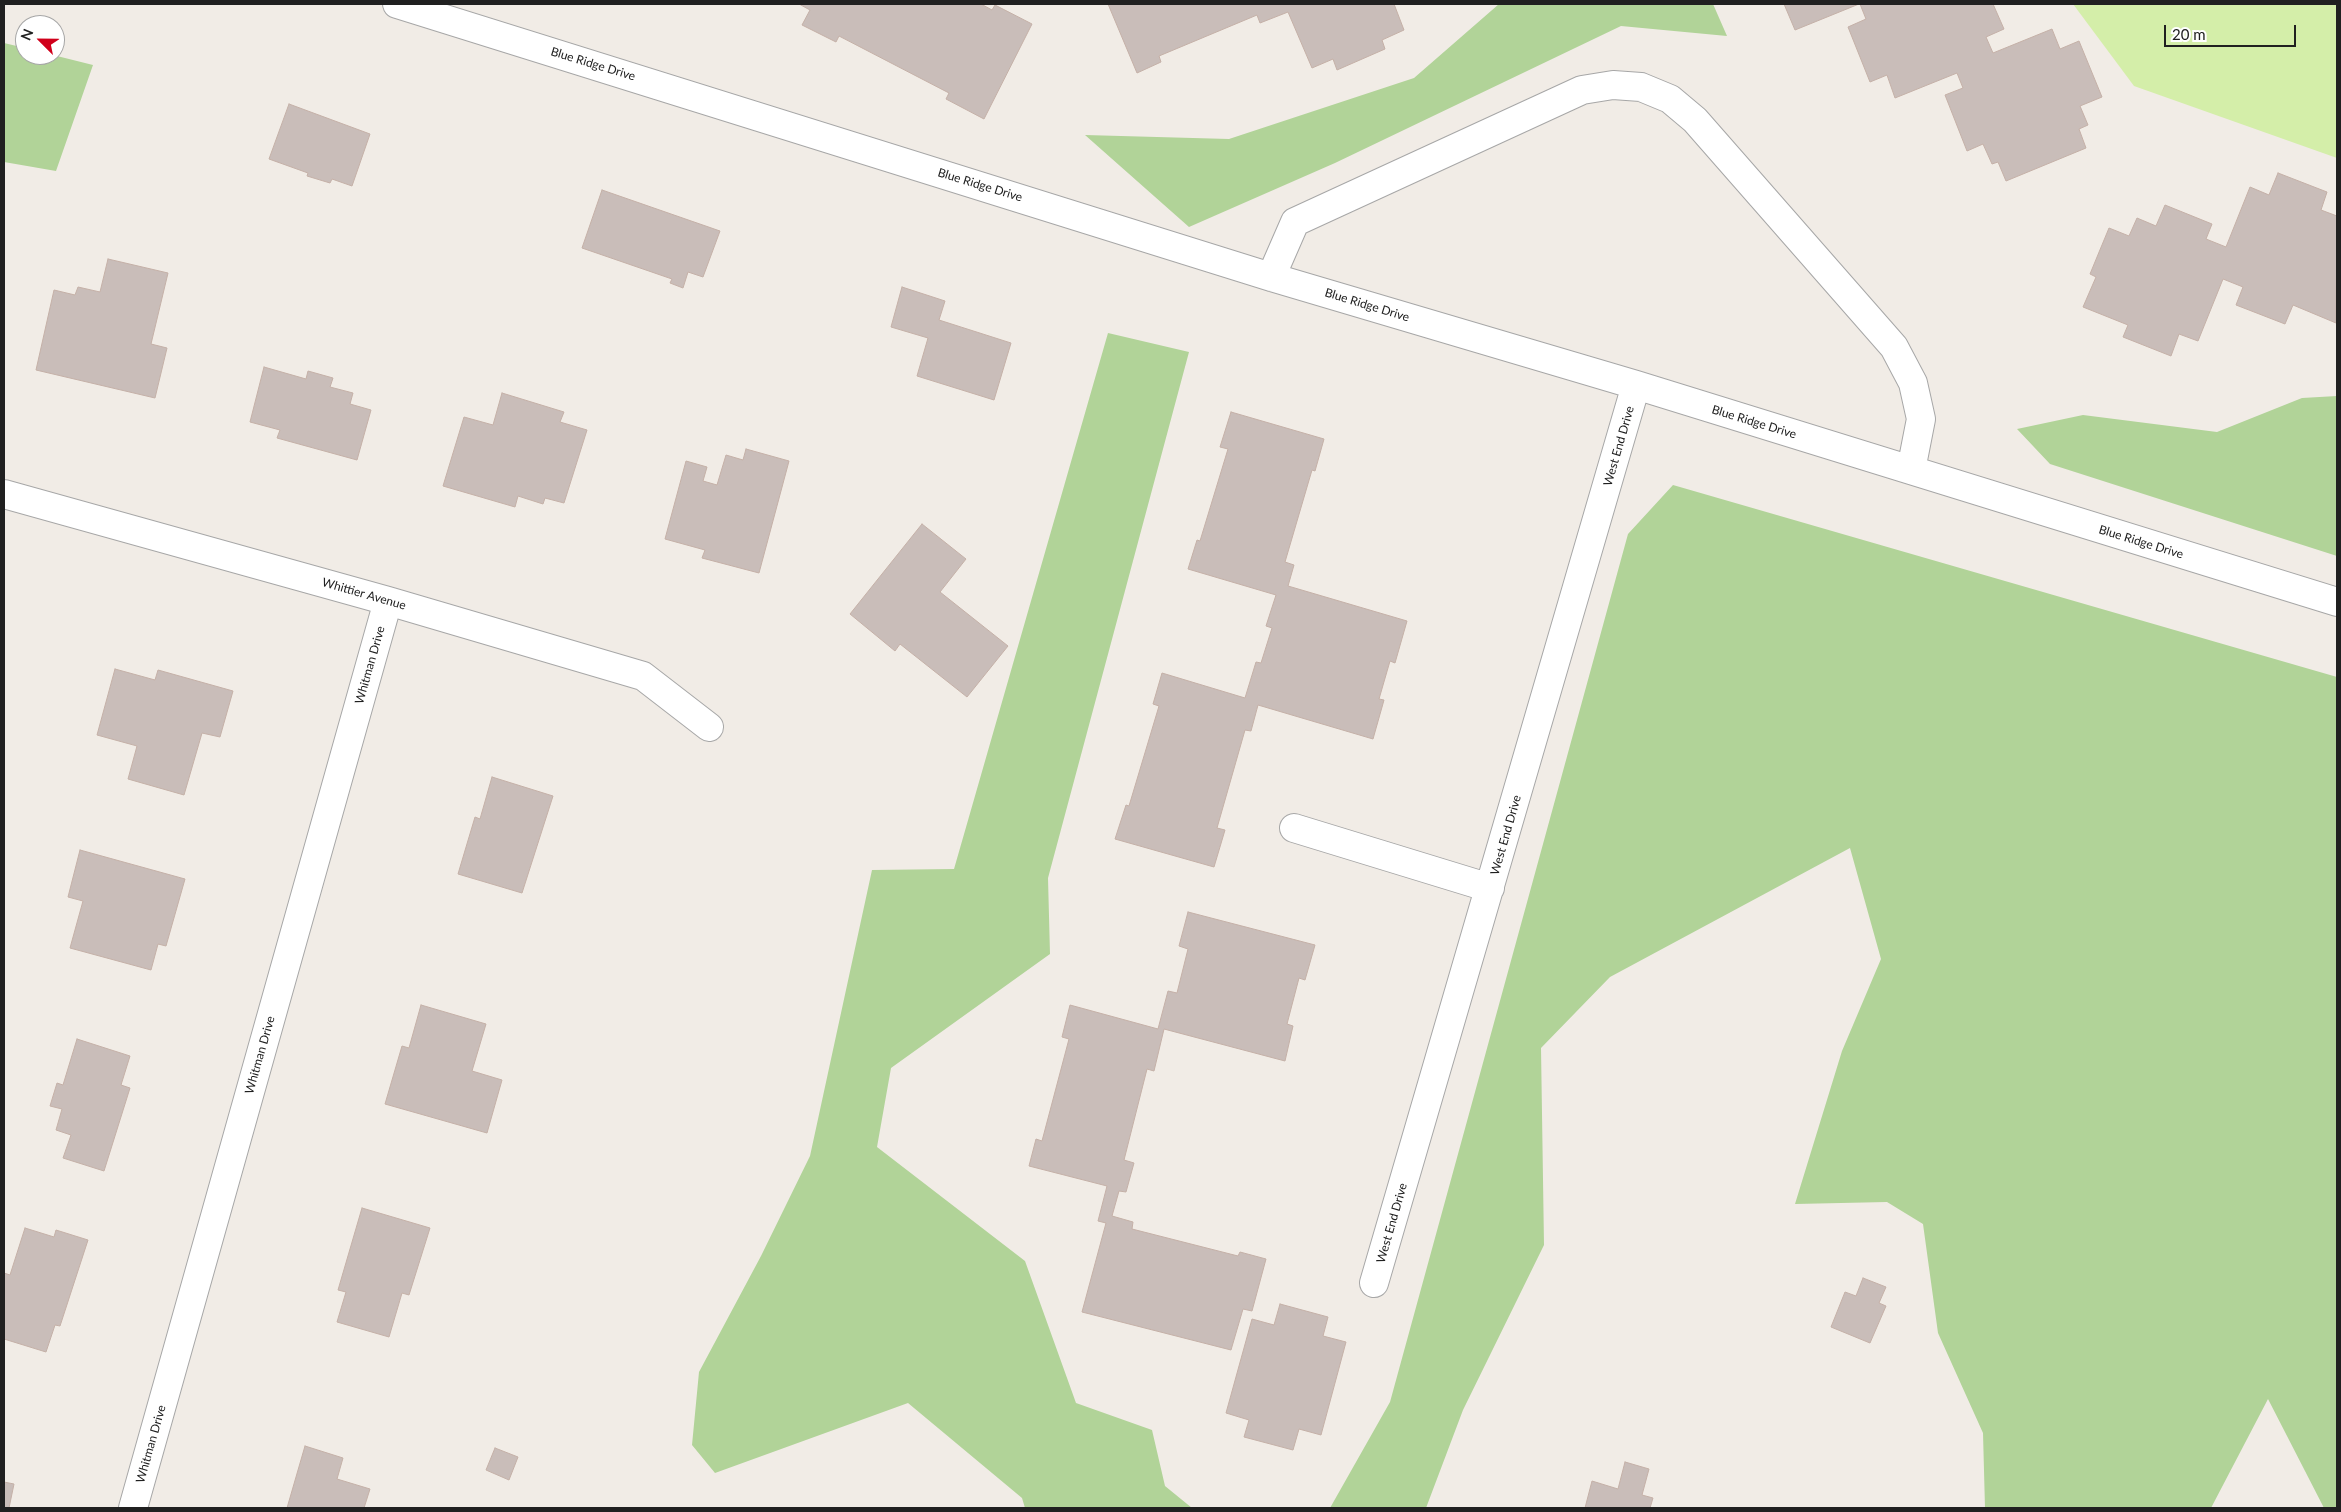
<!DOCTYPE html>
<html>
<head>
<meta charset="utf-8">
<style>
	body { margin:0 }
	#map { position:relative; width:2341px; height:1512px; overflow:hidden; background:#f1ece6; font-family:Lato,sans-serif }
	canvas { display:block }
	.frame { position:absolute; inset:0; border:5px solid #202020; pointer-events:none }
	.north { position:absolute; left:15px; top:15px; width:50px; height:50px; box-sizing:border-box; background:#fff; border:1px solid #a6a6a6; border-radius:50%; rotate:293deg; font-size:14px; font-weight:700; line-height:20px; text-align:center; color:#202020 }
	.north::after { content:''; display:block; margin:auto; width:18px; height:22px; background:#d0001b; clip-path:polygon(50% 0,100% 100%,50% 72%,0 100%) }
	.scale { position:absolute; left:2164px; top:25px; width:132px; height:22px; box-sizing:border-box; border:2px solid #202020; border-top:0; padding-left:6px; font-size:15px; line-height:18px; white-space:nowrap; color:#202020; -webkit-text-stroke:4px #fff; paint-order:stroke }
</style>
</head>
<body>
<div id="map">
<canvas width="2341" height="1512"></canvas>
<div class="frame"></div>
<div class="north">N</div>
<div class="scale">20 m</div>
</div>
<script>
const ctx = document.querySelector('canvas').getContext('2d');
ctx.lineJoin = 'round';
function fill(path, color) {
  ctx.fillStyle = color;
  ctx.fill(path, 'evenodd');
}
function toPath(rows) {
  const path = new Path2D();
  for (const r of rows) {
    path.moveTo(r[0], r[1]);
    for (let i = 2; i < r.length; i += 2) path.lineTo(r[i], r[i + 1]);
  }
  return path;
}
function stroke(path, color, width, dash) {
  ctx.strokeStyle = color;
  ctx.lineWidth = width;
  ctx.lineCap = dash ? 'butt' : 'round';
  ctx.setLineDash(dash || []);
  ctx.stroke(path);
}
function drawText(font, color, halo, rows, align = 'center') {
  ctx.font = font + ' Lato,sans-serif';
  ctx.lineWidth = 4;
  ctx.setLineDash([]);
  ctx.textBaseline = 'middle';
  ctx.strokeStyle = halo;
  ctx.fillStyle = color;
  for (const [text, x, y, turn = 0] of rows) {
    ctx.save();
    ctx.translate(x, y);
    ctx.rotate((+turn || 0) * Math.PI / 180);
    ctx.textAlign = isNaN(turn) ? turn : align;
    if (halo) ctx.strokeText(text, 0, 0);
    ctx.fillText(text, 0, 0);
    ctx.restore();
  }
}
fill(toPath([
	[2073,4,2337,4,2337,158,2134,86]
]), '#d4eea9');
fill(toPath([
	[1499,4,1713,4,1727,36,1621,26,1335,163,1189,227,1085,135,1229,139,1414,78],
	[4,43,25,48,25,55,53,55,93,65,56,171,4,162],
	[1108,333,1189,352,1048,878,1050,954,891,1068,877,1147,1025,1261,1076,1403,1152,1430,1165,1486,1192,1508,1025,1508,1022,1498,908,1403,715,1473,692,1445,699,1372,761,1256,810,1156,872,870,954,869],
	[2337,396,2337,556,2050,464,2017,429,2083,415,2217,432,2302,398],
	[1673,485,2337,677,2337,1508,2324,1508,2268,1399,2211,1508,1985,1508,1983,1433,1938,1333,1923,1224,1887,1202,1795,1204,1842,1051,1881,959,1850,848,1610,977,1541,1048,1544,1245,1463,1410,1426,1508,1330,1508,1390,1402,1628,534]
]), '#b1d398');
const building = toPath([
	[799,4,981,4,992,10,995,5,1032,24,984,119,946,99,949,93,839,36,836,42,802,25,810,10,799,4],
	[1108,4,1394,4,1404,30,1382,40,1385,49,1337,70,1333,59,1312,68,1288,12,1260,23,1257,15,1159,56,1161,62,1137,73,1108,4],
	[1784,4,1859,4,1795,30,1784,4],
	[1860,4,1993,4,2004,29,1986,37,1993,53,2052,29,2060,49,2079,41,2102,97,2080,106,2088,125,2079,129,2086,148,2006,181,1998,162,1992,164,1983,144,1967,151,1945,95,1963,88,1957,73,1895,98,1887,75,1870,82,1848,27,1866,19,1860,4],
	[289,104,370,134,352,186,332,179,330,183,307,176,308,173,269,159,289,104],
	[2278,173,2327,192,2321,210,2337,216,2336,323,2293,305,2285,324,2236,305,2243,287,2223,279,2198,341,2179,334,2171,356,2123,337,2128,325,2083,307,2096,277,2090,274,2109,228,2129,236,2137,218,2156,226,2165,205,2212,224,2206,239,2226,247,2250,187,2269,195,2278,173],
	[602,190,720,231,703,277,688,272,683,288,670,283,672,279,582,248,602,190],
	[108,259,168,273,151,344,167,348,155,398,36,370,54,290,75,295,78,287,100,292,108,259],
	[902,287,945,301,939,320,1011,343,994,400,917,376,928,338,891,327,902,287],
	[264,367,306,379,308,371,333,378,330,387,353,393,350,404,371,410,357,460,277,438,280,430,250,422,264,367],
	[502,393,564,412,560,422,587,430,564,503,545,498,543,504,518,496,515,507,443,486,464,417,493,425,502,393],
	[1231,412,1324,439,1315,471,1312,470,1285,562,1294,565,1288,586,1407,621,1395,663,1390,661,1379,699,1384,700,1373,739,1258,705,1251,731,1245,730,1217,828,1225,830,1214,867,1115,839,1126,805,1129,806,1159,706,1153,704,1162,673,1245,698,1256,662,1261,663,1272,628,1266,626,1276,595,1188,569,1197,540,1200,541,1228,449,1220,447,1231,412],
	[746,449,789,461,759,573,702,558,705,550,665,539,686,461,707,467,703,481,717,485,726,455,743,460,746,449],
	[922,524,966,559,940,592,1008,646,967,697,900,644,895,651,850,614,922,524],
	[115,669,155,680,158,670,233,691,220,737,202,733,184,795,128,779,137,746,97,735,115,669],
	[492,777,553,796,522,893,458,874,475,817,480,819,492,777],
	[80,850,185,879,166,946,158,944,151,970,70,948,83,901,68,897,80,850],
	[1188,912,1315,945,1305,980,1299,978,1287,1024,1293,1026,1285,1061,1164,1029,1154,1071,1147,1069,1124,1160,1134,1163,1126,1192,1119,1191,1112,1216,1133,1222,1132,1229,1238,1256,1240,1252,1266,1259,1252,1311,1243,1309,1231,1350,1082,1312,1106,1223,1098,1221,1107,1186,1029,1166,1036,1139,1042,1141,1069,1039,1062,1037,1070,1005,1158,1029,1168,991,1177,993,1188,949,1179,946,1188,912],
	[421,1005,486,1024,472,1071,502,1080,487,1133,385,1104,402,1046,409,1048,421,1005],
	[77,1039,130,1056,121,1085,130,1088,104,1171,63,1158,71,1135,56,1130,62,1109,50,1106,57,1083,63,1085,77,1039],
	[362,1208,430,1228,409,1295,402,1293,389,1337,337,1322,346,1292,338,1290,362,1208],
	[25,1228,54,1237,56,1230,88,1240,60,1326,55,1325,46,1352,4,1339,4,1273,10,1275,25,1228],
	[1863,1278,1886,1287,1879,1303,1886,1306,1870,1343,1831,1327,1845,1292,1856,1296,1863,1278],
	[1280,1304,1328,1317,1323,1336,1346,1342,1321,1435,1299,1429,1293,1450,1244,1437,1249,1420,1226,1413,1252,1319,1274,1325,1280,1304],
	[305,1446,343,1458,337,1479,370,1489,364,1508,287,1508,305,1446],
	[495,1448,518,1457,509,1480,486,1470,495,1448],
	[1625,1462,1649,1469,1642,1495,1653,1498,1650,1508,1585,1508,1592,1481,1618,1489,1625,1462],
	[4,1482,14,1484,9,1508,4,1508,4,1482]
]);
fill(building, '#c9bdb9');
stroke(building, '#c4b0a7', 1);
const street = toPath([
	[397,4,1271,277,1636,385,2337,602],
	[1271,277,1295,222,1582,90,1613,85,1641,87,1670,99,1695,120,1894,347,1913,383,1921,419,1911,470],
	[4,494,388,601,643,676,709,727],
	[1294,828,1490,888],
	[1374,1283,1636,385],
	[133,1508,388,601]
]);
stroke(street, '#a7a7a7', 30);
stroke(street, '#fff', 28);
drawText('12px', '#202020', '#fff', [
	["Blue Ridge Drive",593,64,17],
	["Blue Ridge Drive",980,185,17],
	["Blue Ridge Drive",1367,305,17],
	["Blue Ridge Drive",1754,422,17],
	["West End Drive",1619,446,-74],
	["Blue Ridge Drive",2141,542,17],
	["Whittier Avenue",364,594,16],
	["Whitman Drive",370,665,-74],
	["West End Drive",1506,835,-74],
	["Whitman Drive",260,1055,-74],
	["West End Drive",1392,1223,-74],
	["Whitman Drive",151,1444,-74]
]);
</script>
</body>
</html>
